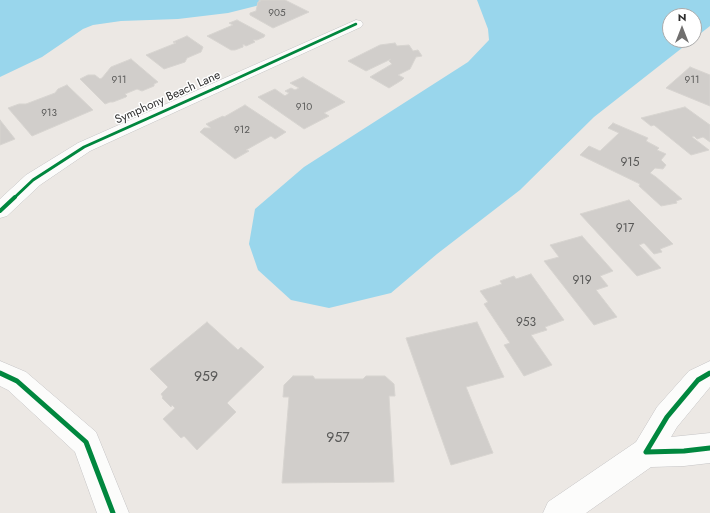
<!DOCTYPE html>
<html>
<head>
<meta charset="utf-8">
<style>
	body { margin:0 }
	#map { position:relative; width:710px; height:513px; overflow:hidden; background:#ece8e4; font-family:Jost,sans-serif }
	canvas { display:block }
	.north { position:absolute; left:662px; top:8px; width:40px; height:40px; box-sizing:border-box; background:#fff; border:1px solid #ababab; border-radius:50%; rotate:0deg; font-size:11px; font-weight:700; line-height:16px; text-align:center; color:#2e2e2e }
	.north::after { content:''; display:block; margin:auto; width:14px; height:18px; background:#706f6e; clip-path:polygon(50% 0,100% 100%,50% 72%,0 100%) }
</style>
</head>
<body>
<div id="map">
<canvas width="710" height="513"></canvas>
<div class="north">N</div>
</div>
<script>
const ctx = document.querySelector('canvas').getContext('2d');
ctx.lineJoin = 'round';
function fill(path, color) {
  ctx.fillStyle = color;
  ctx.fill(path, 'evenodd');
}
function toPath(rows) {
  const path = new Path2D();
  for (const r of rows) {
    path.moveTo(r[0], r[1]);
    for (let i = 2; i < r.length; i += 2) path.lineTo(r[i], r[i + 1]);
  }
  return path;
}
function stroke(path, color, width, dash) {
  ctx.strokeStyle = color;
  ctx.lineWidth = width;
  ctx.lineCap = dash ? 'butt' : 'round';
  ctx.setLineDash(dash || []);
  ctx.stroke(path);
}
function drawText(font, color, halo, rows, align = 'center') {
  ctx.font = font + ' Jost,sans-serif';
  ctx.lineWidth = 3;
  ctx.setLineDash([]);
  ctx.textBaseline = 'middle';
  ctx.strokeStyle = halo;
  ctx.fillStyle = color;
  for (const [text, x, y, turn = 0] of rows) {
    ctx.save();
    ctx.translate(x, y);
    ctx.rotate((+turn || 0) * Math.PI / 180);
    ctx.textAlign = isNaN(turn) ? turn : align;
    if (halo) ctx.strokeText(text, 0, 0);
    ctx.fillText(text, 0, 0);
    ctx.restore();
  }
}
fill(toPath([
	[0,0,273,0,260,5,228,13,178,19,121,21,93,25,83,29,42,57,0,77],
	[477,0,710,0,710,26,594,117,520,190,437,254,391,293,329,308,291,300,258,270,249,244,255,209,304,167,468,62,489,40,488,29],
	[670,16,694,16,694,40,670,40]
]), '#99d6ec');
const building = toPath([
	[259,0,285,0,309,12,273,28,250,15,250,13,256,11,258,2,261,1,259,0],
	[237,20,265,35,264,37,257,40,253,40,255,42,246,46,243,44,243,47,235,50,231,50,207,36,233,25,229,23,237,20],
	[187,36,203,47,201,52,187,58,185,62,164,69,146,55,176,43,173,42,187,36],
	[395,43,397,46,409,45,413,51,418,50,422,56,416,57,410,69,398,75,404,78,402,80,389,88,370,77,392,64,389,61,391,59,366,71,348,61,380,45,395,43],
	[131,59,158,82,154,84,154,86,142,91,137,89,125,94,127,96,126,97,113,102,110,102,105,104,80,79,88,75,95,75,100,79,102,78,111,67,131,59],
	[690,67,710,75,710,106,666,88,690,67],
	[303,77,345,102,324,113,329,116,304,129,258,97,275,89,285,96,289,93,285,91,291,88,295,90,299,88,290,83,303,77],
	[67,85,93,110,32,136,8,108,19,104,26,104,55,93,58,89,67,85],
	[245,105,286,132,275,139,271,136,246,150,249,151,235,159,200,132,204,128,211,128,206,124,223,116,224,117,245,105],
	[685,107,710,125,710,142,703,137,697,139,694,136,692,137,709,150,691,155,654,125,651,126,641,118,685,107],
	[0,120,15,139,0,145,0,120],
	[613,123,648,138,646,141,659,148,657,150,666,154,661,160,666,165,663,169,655,168,650,173,656,177,682,199,676,201,677,203,661,206,639,186,640,184,580,155,589,146,600,151,619,133,608,128,613,123],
	[629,200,673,244,660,249,662,252,654,254,644,243,639,245,661,268,637,276,580,214,629,200],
	[582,236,613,271,600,276,608,286,596,290,617,317,594,325,544,261,559,257,550,245,582,236],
	[531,274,564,320,545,327,547,330,531,335,552,365,524,376,504,345,510,343,484,304,488,302,480,291,502,284,500,281,514,276,516,279,531,274],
	[207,322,238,350,241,347,264,367,227,403,236,412,197,450,184,436,181,438,163,419,175,408,172,405,171,407,162,398,163,397,161,394,168,387,150,369,207,322],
	[477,322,504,377,466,387,493,453,451,465,406,338,477,322],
	[293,376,313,376,315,379,363,379,366,376,385,376,394,384,395,396,389,396,394,482,282,483,289,397,283,397,284,385,293,376]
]);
fill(building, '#d1cecb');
stroke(building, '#d7d4d0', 1);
const street = toPath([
	[356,20,361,21,363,24,361,27,90,151,40,185,7,216,0,218,0,199,26,175,78,143,356,20],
	[0,361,26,372,96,432,129,513,97,513,75,452,8,390,0,386,0,361],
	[710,361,710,387,677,427,671,437,710,433,710,463,684,466,651,467,586,513,543,513,548,502,636,442,657,407,689,371,710,361]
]);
stroke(street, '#c5c4c5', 1);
fill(street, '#fcfcfb');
stroke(toPath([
	[216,88,356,24]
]), '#00873e', 2.5);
stroke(toPath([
	[14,198,33,180,84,147,218,87]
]), '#00873e', 3);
stroke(toPath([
	[0,211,15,197]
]), '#00873e', 4);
stroke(toPath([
	[0,373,17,381,86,442,113,513],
	[710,373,698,380,667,417,646,452,684,451,710,448]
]), '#00873e', 5);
drawText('10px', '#585857', null, [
	["905",277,14],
	["911",119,81],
	["911",692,81],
	["910",304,108],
	["913",49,114],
	["912",242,131]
]);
drawText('12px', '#2e2e2e', '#fff', [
	["Symphony Beach Lane",168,98,-24]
]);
drawText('12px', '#585857', null, [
	["915",630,163],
	["917",625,229],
	["919",582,281],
	["953",526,323]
]);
drawText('14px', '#585857', null, [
	["959",206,378],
	["957",338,439]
]);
</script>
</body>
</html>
